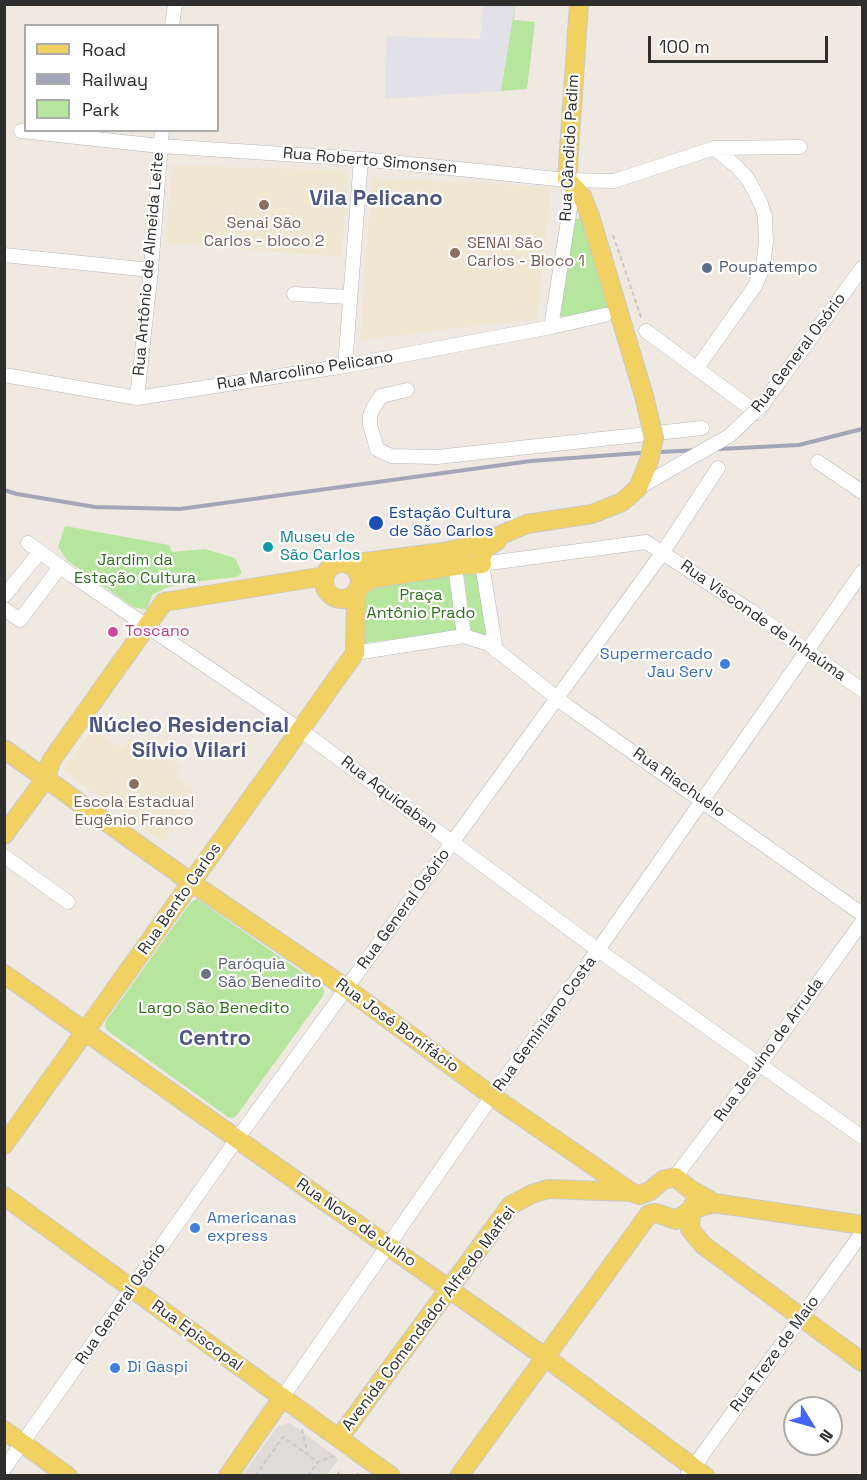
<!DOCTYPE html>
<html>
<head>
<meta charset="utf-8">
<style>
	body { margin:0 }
	#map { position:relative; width:867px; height:1480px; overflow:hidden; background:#efe9e1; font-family:"Space Grotesk",sans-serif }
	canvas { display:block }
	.frame { position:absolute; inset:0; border:6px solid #2e2e2e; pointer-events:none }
	.legend { position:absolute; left:24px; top:24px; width:195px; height:108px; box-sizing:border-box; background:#fff; border:2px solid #ababab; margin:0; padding:8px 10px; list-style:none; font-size:18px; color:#2e2e2e }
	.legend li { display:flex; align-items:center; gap:12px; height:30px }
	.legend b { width:30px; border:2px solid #ababab }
	.north { position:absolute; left:783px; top:1396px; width:60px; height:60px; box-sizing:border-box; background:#fff; border:2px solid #ababab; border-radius:50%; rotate:127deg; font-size:16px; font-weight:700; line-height:24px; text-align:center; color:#2e2e2e }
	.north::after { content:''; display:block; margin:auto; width:21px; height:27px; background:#4264fb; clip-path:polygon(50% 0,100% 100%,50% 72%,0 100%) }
	.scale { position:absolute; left:648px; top:36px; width:180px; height:27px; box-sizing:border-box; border:3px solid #2e2e2e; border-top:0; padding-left:8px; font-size:18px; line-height:21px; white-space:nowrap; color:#2e2e2e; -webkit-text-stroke:4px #fff; paint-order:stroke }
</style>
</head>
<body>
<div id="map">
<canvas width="867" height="1480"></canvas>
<div class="frame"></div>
<ul class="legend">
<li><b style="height:8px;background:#f2d163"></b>Road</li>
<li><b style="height:8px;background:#a3a6b8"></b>Railway</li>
<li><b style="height:16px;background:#b6e59e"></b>Park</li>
</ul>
<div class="north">N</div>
<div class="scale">100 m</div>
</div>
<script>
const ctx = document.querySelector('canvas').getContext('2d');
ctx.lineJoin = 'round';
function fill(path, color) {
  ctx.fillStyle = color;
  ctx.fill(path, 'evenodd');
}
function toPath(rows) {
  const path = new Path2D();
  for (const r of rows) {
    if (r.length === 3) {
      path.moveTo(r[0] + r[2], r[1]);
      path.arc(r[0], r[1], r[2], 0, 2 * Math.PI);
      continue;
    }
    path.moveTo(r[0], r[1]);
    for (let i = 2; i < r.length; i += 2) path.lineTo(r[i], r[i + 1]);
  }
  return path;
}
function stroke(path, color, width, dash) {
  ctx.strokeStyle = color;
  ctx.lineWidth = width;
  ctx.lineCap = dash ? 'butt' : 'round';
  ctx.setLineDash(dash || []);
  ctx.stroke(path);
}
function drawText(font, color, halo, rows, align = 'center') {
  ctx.font = font + ' "Space Grotesk",sans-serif';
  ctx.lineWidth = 4.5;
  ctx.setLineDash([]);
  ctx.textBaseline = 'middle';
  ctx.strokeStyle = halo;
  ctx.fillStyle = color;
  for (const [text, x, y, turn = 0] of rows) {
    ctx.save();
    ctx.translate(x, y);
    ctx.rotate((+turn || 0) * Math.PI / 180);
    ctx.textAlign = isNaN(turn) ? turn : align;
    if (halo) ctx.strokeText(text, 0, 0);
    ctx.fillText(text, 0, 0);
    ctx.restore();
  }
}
fill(toPath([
	[484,5,515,5,501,91,385,99,387,36,480,39]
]), '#e3e1e8');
fill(toPath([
	[172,165,347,171,342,257,166,243],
	[372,178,551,187,537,319,360,340],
	[94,728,123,749,128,741,151,758,157,750,181,767,175,776,198,793,163,842,63,770]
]), '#f0e6d1');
fill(toPath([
	[515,5,514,20,535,22,527,89,501,91],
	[580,218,584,220,610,307,567,317,561,316,558,309,574,220],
	[65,526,169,545,172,552,205,549,235,558,242,573,237,577,184,583,166,588,152,595,147,610,133,607,68,561,58,547],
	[449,572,457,631,364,643,365,595,368,591,374,586],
	[480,572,487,637,471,631,464,575],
	[197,899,323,987,324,991,323,996,237,1115,233,1118,228,1117,108,1031,105,1027,106,1021,191,902]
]), '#b6e59e');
fill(toPath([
	[290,1423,339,1459,327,1475,242,1475,278,1426]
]), '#dfdcd8');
const minor = toPath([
	[172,26,175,4],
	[21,131,160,146,361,159,567,180,614,181,714,148,800,147],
	[4,255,151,270],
	[294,294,350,297],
	[551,327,571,202,567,180],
	[646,331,757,413,762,406],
	[345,366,361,159],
	[697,368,755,286,763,267,766,242,765,217,761,204,754,190,747,178,736,166,714,148],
	[4,375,137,398,345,366,551,327,605,315],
	[407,390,381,396,373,408,370,416,370,425,377,449,391,456,437,457,702,428],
	[137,398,151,270,162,130],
	[762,405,862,268],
	[818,462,862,492],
	[28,543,73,576,299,729,598,950,862,1137],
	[455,566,464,636],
	[4,596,39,553],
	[4,609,20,620,60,567],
	[496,651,482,564,646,542,751,611,862,690],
	[355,653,464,636,489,644,567,706,862,914],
	[4,856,68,902],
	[675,1177,760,1064,862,922],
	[282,1398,492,1096,598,950,862,572],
	[4,1469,237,1139,663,552,718,468],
	[687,1476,862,1233]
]);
const major = toPath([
	[579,4,567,180,582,196,591,219,644,396],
	[342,581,18],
	[349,564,444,552,479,544,527,524,592,514,622,502,638,488],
	[359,588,369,580,377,578,455,566,482,564,481,558,485,549,497,541],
	[4,749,192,883,346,988,492,1096,631,1192],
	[4,835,46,778,51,761,164,602,325,576],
	[4,974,545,1357,705,1476],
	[4,1145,355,653,356,592],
	[4,1196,391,1476],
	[693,1205,691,1210,690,1229,703,1245,862,1362],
	[4,1430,68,1476],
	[339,1438,511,1205,532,1194,548,1189,631,1192,639,1195,650,1191,663,1180,675,1177,690,1189,714,1203,862,1225],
	[228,1476,282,1398],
	[459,1476,649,1214,656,1213,676,1220,691,1210,714,1203]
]);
stroke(minor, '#b4b7c1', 15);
stroke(major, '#c9c9c9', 20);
stroke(toPath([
	[613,235,642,320],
	[302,1429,307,1452],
	[255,1476,283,1437,318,1462],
	[308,1476,318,1462,336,1455],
	[337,1476,339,1472,343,1476],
	[357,1476,358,1473]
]), '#c9c9c9', 2, [4.5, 3]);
stroke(minor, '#fff', 14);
stroke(major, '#f2d163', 18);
stroke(toPath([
	[4,490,17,494,95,507,180,509,531,461,640,453,799,445,862,429]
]), '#a3a6b8', 4);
const minorBridge = toPath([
	[638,488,729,436,762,405]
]);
const majorBridge = toPath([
	[638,488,649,461,654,438,644,396]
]);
stroke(minorBridge, '#b4b7c1', 15, []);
stroke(majorBridge, '#c9c9c9', 20, []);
stroke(minorBridge, '#fff', 14);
stroke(majorBridge, '#f2d163', 18);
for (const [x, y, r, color] of [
	[264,205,6,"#8d6e63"],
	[455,253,6,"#8d6e63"],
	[707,268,6,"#5c6f8a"],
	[376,523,8,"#1a4fb4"],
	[268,547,6,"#0f9aa8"],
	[113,632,6,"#d1479c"],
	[725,664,6,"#3f7fe0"],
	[134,784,6,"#8d6e63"],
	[206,974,6,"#6b7280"],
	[195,1228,6,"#3f7fe0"],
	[115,1368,6,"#3f7fe0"]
]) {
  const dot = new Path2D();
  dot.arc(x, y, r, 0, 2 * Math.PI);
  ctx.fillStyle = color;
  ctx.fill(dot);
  stroke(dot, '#fff', 2);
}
drawText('16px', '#2e2e2e', '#fff', [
	["Rua Cândido Padim",570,148,-87],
	["Rua Roberto Simonsen",370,161,5],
	["Rua Antônio de Almeida Leite",149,264,-85],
	["Rua General Osório",799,353,-53],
	["Rua Marcolino Pelicano",305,371,-9],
	["Rua Visconde de Inhaúma",763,621,35],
	["Rua Riachuelo",679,783,35],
	["Rua Aquidaban",389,795,37],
	["Rua Bento Carlos",180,899,-55],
	["Rua General Osório",404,909,-54],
	["Rua Geminiano Costa",545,1024,-54],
	["Rua José Bonifácio",397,1026,36],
	["Rua Jesuíno de Arruda",769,1050,-54],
	["Rua Nove de Julho",356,1223,35],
	["Rua General Osório",121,1304,-55],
	["Avenida Comendador Alfredo Maffei",429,1319,-53],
	["Rua Episcopal",197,1336,36],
	["Rua Treze de Maio",775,1354,-54]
]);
drawText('16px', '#785e54', '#fff', [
	["Senai São",264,224],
	["Carlos - bloco 2",264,242],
	["SENAI São",467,244,"left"],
	["Carlos - Bloco 1",467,262,"left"],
	["Escola Estadual",134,803],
	["Eugênio Franco",134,821]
]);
drawText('16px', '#4e5e75', '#fff', [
	["Poupatempo",719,268]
], 'left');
drawText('16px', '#164399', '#fff', [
	["Estação Cultura",389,514],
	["de São Carlos",389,532]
], 'left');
drawText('16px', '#0d838f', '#fff', [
	["Museu de",280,538],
	["São Carlos",280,556]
], 'left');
drawText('16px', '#2c6e1b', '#fff', [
	["Jardim da",135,561],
	["Estação Cultura",135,579],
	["Praça",421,596],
	["Antônio Prado",421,614],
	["Largo São Benedito",214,1009]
]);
drawText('16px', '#b23c85', '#fff', [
	["Toscano",125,632]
], 'left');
drawText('16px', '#366cbe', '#fff', [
	["Supermercado",713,655,"right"],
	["Jau Serv",713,673,"right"],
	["Americanas",207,1219],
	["express",207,1237],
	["Di Gaspi",127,1368]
], 'left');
drawText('16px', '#5b616d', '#fff', [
	["Paróquia",218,965],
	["São Benedito",218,983]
], 'left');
drawText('bold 22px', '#4d5680', '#fff', [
	["Vila Pelicano",376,199],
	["Núcleo Residencial",189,726],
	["Sílvio Vilari",189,751],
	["Centro",215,1039]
]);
</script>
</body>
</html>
